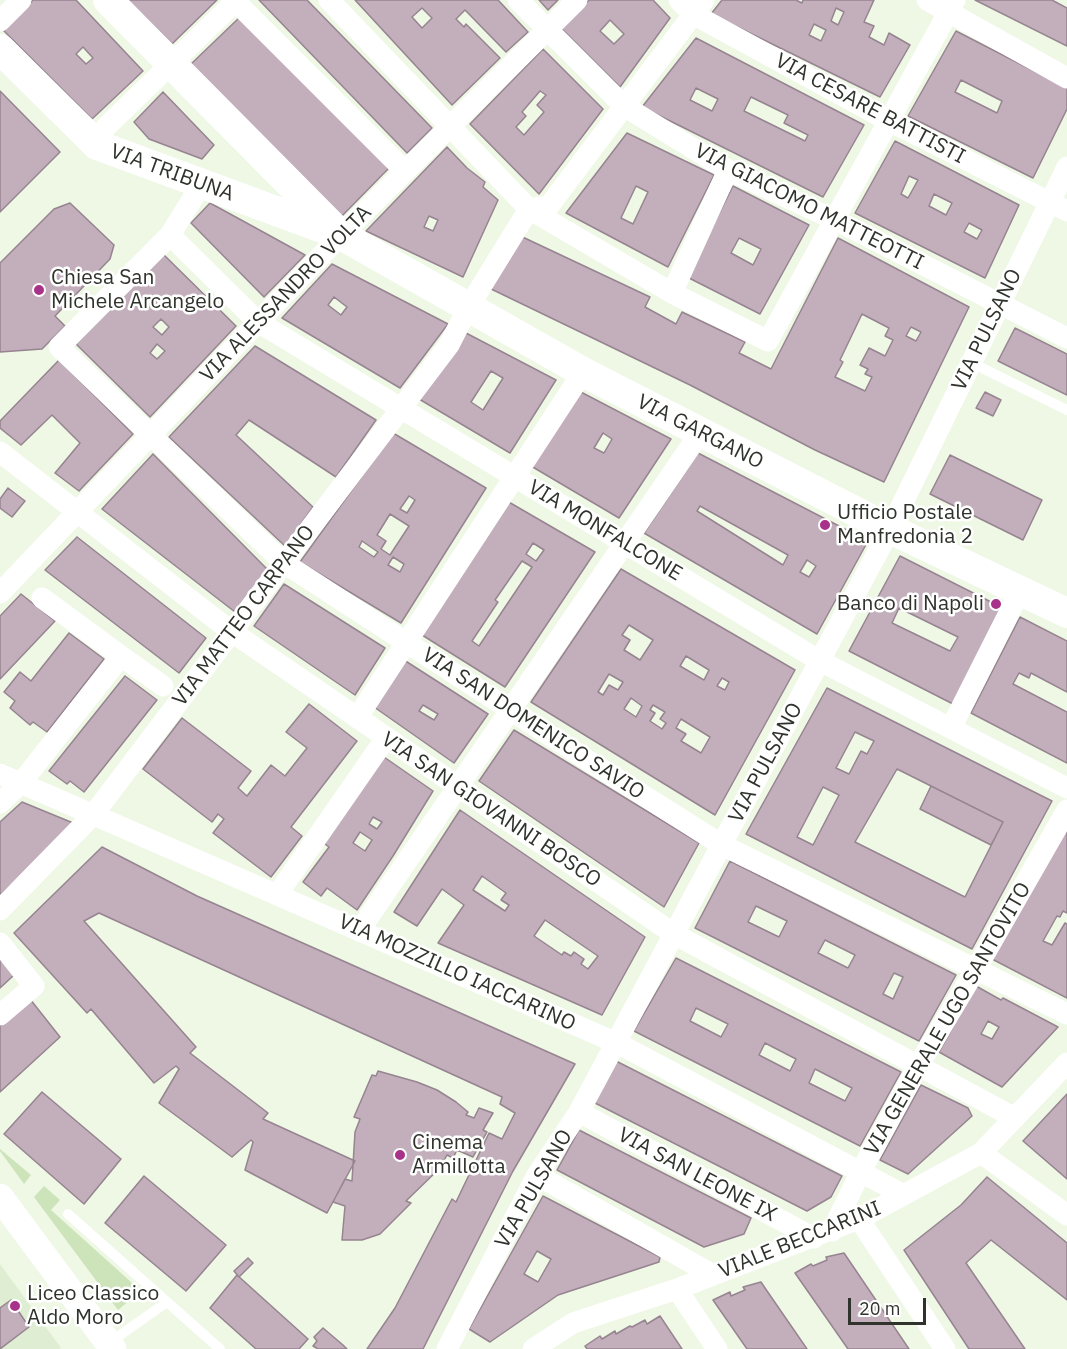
<!DOCTYPE html>
<html>
<head>
<meta charset="utf-8">
<style>
	body { margin:0 }
	#map { position:relative; width:1067px; height:1349px; overflow:hidden; background:#eef8e5; font-family:"IBM Plex Sans",sans-serif }
	canvas { display:block }
	.scale { position:absolute; left:848px; top:1298px; width:78px; height:27px; box-sizing:border-box; border:3px solid #2f332c; border-top:0; padding-left:8px; font-size:18px; line-height:21px; white-space:nowrap; color:#2f332c; -webkit-text-stroke:4px #fff; paint-order:stroke }
</style>
</head>
<body>
<div id="map">
<canvas width="1067" height="1349"></canvas>
<div class="scale">20 m</div>
</div>
<script>
const ctx = document.querySelector('canvas').getContext('2d');
ctx.lineJoin = 'round';
function fill(path, color) {
  ctx.fillStyle = color;
  ctx.fill(path, 'evenodd');
}
function toPath(rows) {
  const path = new Path2D();
  for (const r of rows) {
    path.moveTo(r[0], r[1]);
    for (let i = 2; i < r.length; i += 2) path.lineTo(r[i], r[i + 1]);
  }
  return path;
}
function stroke(path, color, width, dash) {
  ctx.strokeStyle = color;
  ctx.lineWidth = width;
  ctx.lineCap = dash ? 'butt' : 'round';
  ctx.setLineDash(dash || []);
  ctx.stroke(path);
}
function drawText(font, color, halo, rows, align = 'center') {
  ctx.font = font + ' "IBM Plex Sans",sans-serif';
  ctx.lineWidth = 5;
  ctx.setLineDash([]);
  ctx.textBaseline = 'middle';
  ctx.strokeStyle = halo;
  ctx.fillStyle = color;
  for (const [text, x, y, turn = 0] of rows) {
    ctx.save();
    ctx.translate(x, y);
    ctx.rotate((+turn || 0) * Math.PI / 180);
    ctx.textAlign = isNaN(turn) ? turn : align;
    if (halo) ctx.strokeText(text, 0, 0);
    ctx.fillText(text, 0, 0);
    ctx.restore();
  }
}
fill(toPath([
	[0,1264,61,1348,59,1349,0,1349]
]), '#dfedd3');
fill(toPath([
	[0,1149,31,1175,24,1184,0,1151],
	[44,1186,60,1200,51,1210,141,1291,118,1310,34,1197]
]), '#cde3ba');
const building = toPath([
	[33,0,76,0,143,71,92,119,3,30,33,0],
	[83,47,93,58,86,64,76,54,83,47],
	[128,0,217,0,172,44,128,0],
	[259,0,307,0,432,128,407,153,259,0],
	[355,0,498,0,528,32,506,52,465,10,456,19,464,27,466,24,500,58,452,105,355,0],
	[422,8,432,18,422,28,412,17,422,8],
	[539,0,558,0,548,10,539,0],
	[589,0,653,0,670,18,620,87,561,28,589,0],
	[610,20,624,34,614,44,600,31,610,20],
	[722,0,796,0,802,3,803,0,874,0,864,22,874,26,869,37,884,45,889,33,910,45,880,97,711,14,722,0],
	[836,8,844,12,838,25,831,21,836,8],
	[814,24,826,30,821,41,809,35,814,24],
	[975,0,1052,0,1067,8,1067,46,975,0],
	[241,16,389,168,340,218,191,64,241,16],
	[956,31,1067,88,1067,109,1033,178,908,116,956,31],
	[961,80,1002,101,997,113,955,92,961,80],
	[696,38,864,125,823,197,642,107,696,38],
	[696,88,718,99,712,111,690,100,696,88],
	[751,97,788,115,784,123,808,135,805,141,744,111,751,97],
	[543,49,603,109,539,194,470,124,543,49],
	[540,91,546,95,537,105,544,112,524,135,516,127,526,116,522,112,540,91],
	[0,91,60,152,0,212,0,91],
	[163,92,214,145,202,159,149,139,134,122,163,92],
	[627,133,714,175,668,267,566,213,627,133],
	[636,186,648,192,633,224,621,218,636,186],
	[895,141,1019,205,985,278,855,213,895,141],
	[909,176,918,180,908,198,901,194,909,176],
	[934,194,952,203,946,215,929,206,934,194],
	[969,223,982,230,977,239,964,232,969,223],
	[447,147,467,168,485,182,483,187,498,200,463,277,366,231,447,147],
	[429,216,438,220,433,231,424,227,429,216],
	[733,186,809,225,760,314,687,277,733,186],
	[739,238,761,249,753,265,731,253,739,238],
	[70,203,114,245,110,259,55,316,65,326,42,349,0,352,0,263,54,209,70,203],
	[210,203,243,221,305,255,264,297,191,223,210,203],
	[514,233,650,297,645,307,676,324,682,312,745,342,739,353,771,369,838,238,969,307,884,482,815,450,690,385,487,287,514,233],
	[862,314,889,328,885,336,893,340,885,356,869,348,860,365,868,369,865,374,872,377,865,391,835,377,843,362,840,360,862,314],
	[911,327,921,332,916,341,906,336,911,327],
	[163,254,236,326,150,417,76,344,163,254],
	[161,319,169,327,162,335,153,327,161,319],
	[157,344,165,351,157,359,150,353,157,344],
	[332,264,448,324,400,388,282,318,332,264],
	[334,297,347,307,341,315,328,305,334,297],
	[1015,328,1067,354,1067,395,998,361,1015,328],
	[466,333,556,380,510,453,419,399,466,333],
	[491,371,503,378,483,410,471,402,491,371],
	[255,346,376,420,336,477,249,420,236,435,313,507,285,546,169,437,255,346],
	[59,360,133,434,79,491,55,473,80,443,52,415,21,445,0,428,0,421,59,360],
	[577,390,671,439,619,518,531,466,577,390],
	[603,433,612,439,604,453,594,448,603,433],
	[985,392,1001,400,993,416,976,408,985,392],
	[393,433,486,488,401,623,300,562,393,433],
	[409,496,415,500,407,513,400,509,409,496],
	[390,514,409,526,390,555,381,549,386,541,377,535,390,514],
	[362,541,378,552,374,557,359,547,362,541],
	[393,557,404,564,400,572,388,565,393,557],
	[698,453,868,541,817,634,644,533,698,453],
	[700,506,788,555,783,565,697,511,700,506],
	[807,560,816,566,809,577,800,572,807,560],
	[153,454,267,569,235,612,102,509,153,454],
	[950,455,1042,500,1023,540,930,494,950,455],
	[8,488,25,501,12,517,0,508,0,499,8,488],
	[507,501,595,552,505,687,422,635,507,501],
	[533,543,544,550,536,561,526,554,533,543],
	[522,561,532,567,479,646,472,641,498,602,495,600,522,561],
	[77,537,206,638,179,673,45,570,77,537],
	[900,556,1001,607,953,704,849,651,900,556],
	[899,608,958,637,950,651,892,623,899,608],
	[621,569,795,670,715,815,531,702,621,569],
	[629,625,653,640,640,660,624,650,630,640,622,635,629,625],
	[686,656,709,670,704,680,680,666,686,656],
	[609,674,623,682,618,690,609,685,603,695,598,692,609,674],
	[722,678,729,682,725,690,717,686,722,678],
	[631,698,642,706,636,717,624,709,631,698],
	[653,705,665,712,660,719,666,723,662,729,650,721,655,713,650,710,653,705],
	[681,719,710,737,701,753,681,741,686,734,676,728,681,719],
	[284,584,385,648,355,695,254,626,284,584],
	[21,594,55,621,0,679,0,616,21,594],
	[1020,617,1067,641,1067,692,1031,673,1029,678,1019,673,1013,684,1067,712,1067,763,971,713,1020,617],
	[69,633,104,659,47,732,33,722,30,725,10,708,15,701,4,692,20,672,31,681,69,633],
	[404,660,488,714,454,763,374,707,404,660],
	[423,705,438,714,434,720,419,711,423,705],
	[125,676,157,700,84,792,70,781,67,784,49,771,125,676],
	[827,688,1052,801,972,949,746,834,827,688],
	[855,732,874,741,867,754,861,751,849,774,836,768,855,732],
	[897,769,1003,822,965,897,855,842,897,769],
	[823,787,839,795,813,845,797,837,823,787],
	[309,704,357,741,291,827,302,836,271,877,213,833,224,819,218,814,212,822,143,769,182,718,251,771,238,788,247,796,271,765,285,776,307,748,286,732,309,704],
	[514,730,699,843,664,907,479,781,514,730],
	[384,757,433,791,393,856,357,910,327,888,321,896,303,882,329,847,322,842,384,757],
	[373,817,382,822,377,829,369,824,373,817],
	[360,832,372,840,365,851,353,843,360,832],
	[931,786,1003,822,991,845,920,809,931,786],
	[22,802,78,825,0,895,0,822,22,802],
	[460,810,645,937,602,1015,438,943,464,905,442,889,417,926,394,912,460,810],
	[482,876,506,893,501,900,509,905,505,911,473,890,482,876],
	[545,920,598,956,588,969,581,964,584,959,574,952,571,956,564,952,562,955,534,936,545,920],
	[1067,826,1067,913,1063,911,1060,917,1057,916,1043,941,1052,945,1065,923,1067,924,1067,998,992,959,1067,826],
	[102,847,197,896,575,1064,513,1171,423,1349,367,1349,395,1308,452,1199,456,1202,489,1133,502,1139,515,1113,500,1104,502,1097,99,913,84,921,196,1047,190,1053,268,1113,263,1119,355,1161,327,1213,245,1170,253,1142,251,1140,232,1157,159,1103,179,1069,176,1066,154,1083,91,1009,87,1013,14,933,102,847],
	[730,861,956,975,919,1041,695,928,730,861],
	[756,906,787,921,779,937,748,922,756,906],
	[825,940,855,955,848,968,818,953,825,940],
	[894,973,903,977,893,999,883,994,894,973],
	[0,958,14,975,0,988,0,958],
	[676,958,901,1072,860,1146,634,1031,676,958],
	[696,1008,728,1024,721,1037,690,1021,696,1008],
	[765,1043,796,1059,790,1071,759,1055,765,1043],
	[815,1069,852,1088,845,1101,809,1083,815,1069],
	[976,986,1001,1000,1003,998,1058,1027,1002,1087,939,1052,976,986],
	[988,1021,999,1027,992,1039,981,1034,988,1021],
	[30,999,60,1037,0,1092,0,1026,30,999],
	[616,1061,842,1176,831,1197,807,1211,595,1103,616,1061],
	[378,1071,417,1082,437,1090,456,1102,468,1112,466,1115,474,1118,479,1108,493,1113,483,1130,487,1132,473,1157,457,1150,453,1158,447,1155,440,1168,406,1201,411,1203,380,1234,362,1240,342,1240,345,1206,333,1202,345,1179,352,1181,355,1132,360,1119,354,1117,372,1075,376,1076,378,1071],
	[921,1085,968,1108,972,1116,908,1174,880,1160,921,1085],
	[42,1092,121,1159,84,1204,4,1134,42,1092],
	[1067,1094,1067,1179,1023,1141,1067,1094],
	[579,1130,751,1218,744,1234,704,1247,557,1170,579,1130],
	[144,1176,226,1245,186,1291,105,1223,144,1176],
	[987,1177,1067,1243,1067,1300,991,1240,966,1263,1025,1349,969,1349,904,1250,961,1205,987,1177],
	[543,1196,660,1257,659,1262,558,1295,490,1342,469,1329,543,1196],
	[537,1251,551,1259,538,1282,524,1274,537,1251],
	[844,1253,909,1349,848,1349,795,1273,811,1264,813,1266,827,1260,826,1257,844,1253],
	[248,1258,253,1263,239,1277,234,1271,248,1258],
	[237,1275,308,1339,299,1349,256,1349,210,1308,237,1275],
	[761,1282,765,1288,807,1349,747,1349,713,1300,730,1292,731,1296,745,1290,743,1287,761,1282],
	[11,1300,29,1327,0,1349,0,1308,11,1300],
	[660,1316,682,1349,587,1349,585,1346,600,1336,602,1339,615,1331,616,1334,630,1326,632,1327,645,1320,647,1324,660,1316],
	[323,1328,343,1345,347,1349,318,1349,313,1346,317,1341,314,1337,323,1328]
]);
fill(building, '#c2afbb');
stroke(building, '#968490', 1.5);
stroke(toPath([
	[972,363,1067,410],
	[68,1214,220,1349],
	[109,1343,167,1302]
]), '#fff', 10);
stroke(toPath([
	[234,0,405,171],
	[329,0,529,209,672,293,768,341,955,0],
	[518,0,624,106,728,170,835,220,1067,338],
	[679,0,693,14,889,121,1067,211],
	[927,0,1067,78],
	[0,21,21,0],
	[106,127,237,0],
	[201,185,170,235,59,347,284,563,589,761,722,845,1067,1014],
	[170,235,258,322,820,661,1067,788],
	[672,293,728,170],
	[0,452,232,632,674,934,1015,1118],
	[0,593,341,235,577,0],
	[121,656,163,686],
	[357,718,583,372],
	[951,728,1020,591],
	[0,774,617,1043,904,1195],
	[0,803,21,783,121,656,42,598],
	[277,895,386,738],
	[0,910,93,815,449,345,468,308,529,209,549,206,704,0],
	[359,931,700,433],
	[0,943,34,986,0,1015],
	[579,1112,814,1238],
	[981,1153,1067,1215],
	[537,1175,713,1275],
	[859,1219,945,1349],
	[832,1231,861,1171,918,1066,976,969,1067,810],
	[677,1289,717,1349],
	[447,1349,537,1175,579,1112,890,529,1067,167],
	[533,1349,573,1323,677,1289,859,1219,981,1153,1067,1063]
]), '#fff', 21);
stroke(toPath([
	[0,1197,113,1349]
]), '#fff', 27);
stroke(toPath([
	[108,0,335,229],
	[0,49,97,145,341,235,583,372,890,529,1067,613]
]), '#fff', 30);
for (const [x, y, r, color] of [
	[39,290,6,"#a83189"],
	[825,525,6,"#a83189"],
	[996,604,6,"#a83189"],
	[400,1155,6,"#a83189"],
	[15,1306,6,"#a83189"]
]) {
  const dot = new Path2D();
  dot.arc(x, y, r, 0, 2 * Math.PI);
  ctx.fillStyle = color;
  ctx.fill(dot);
  stroke(dot, '#fff', 2);
}
drawText('21px', '#2f332c', '#fff', [
	["VIA CESARE BATTISTI",870,109,28],
	["VIA TRIBUNA",172,173,20],
	["VIA GIACOMO MATTEOTTI",809,207,27],
	["VIA ALESSANDRO VOLTA",286,294,-46],
	["VIA PULSANO",987,330,-64],
	["VIA GARGANO",700,432,27],
	["VIA MONFALCONE",605,531,31],
	["VIA MATTEO CARPANO",244,616,-53],
	["VIA SAN DOMENICO SAVIO",533,724,33],
	["VIA PULSANO",766,763,-62],
	["VIA SAN GIOVANNI BOSCO",491,810,34],
	["VIA MOZZILLO IACCARINO",457,973,24],
	["VIA GENERALE UGO SANTOVITO",948,1019,-60],
	["VIA SAN LEONE IX",697,1175,28],
	["VIA PULSANO",534,1189,-60],
	["VIALE BECCARINI",800,1240,-22]
]);
drawText('21px', '#2f332c', '#fff', [
	["Chiesa San",51,278],
	["Michele Arcangelo",51,302],
	["Ufficio Postale",837,513],
	["Manfredonia 2",837,537],
	["Banco di Napoli",984,604,"right"],
	["Cinema",412,1143],
	["Armillotta",412,1167],
	["Liceo Classico",27,1294],
	["Aldo Moro",27,1318]
], 'left');
</script>
</body>
</html>
